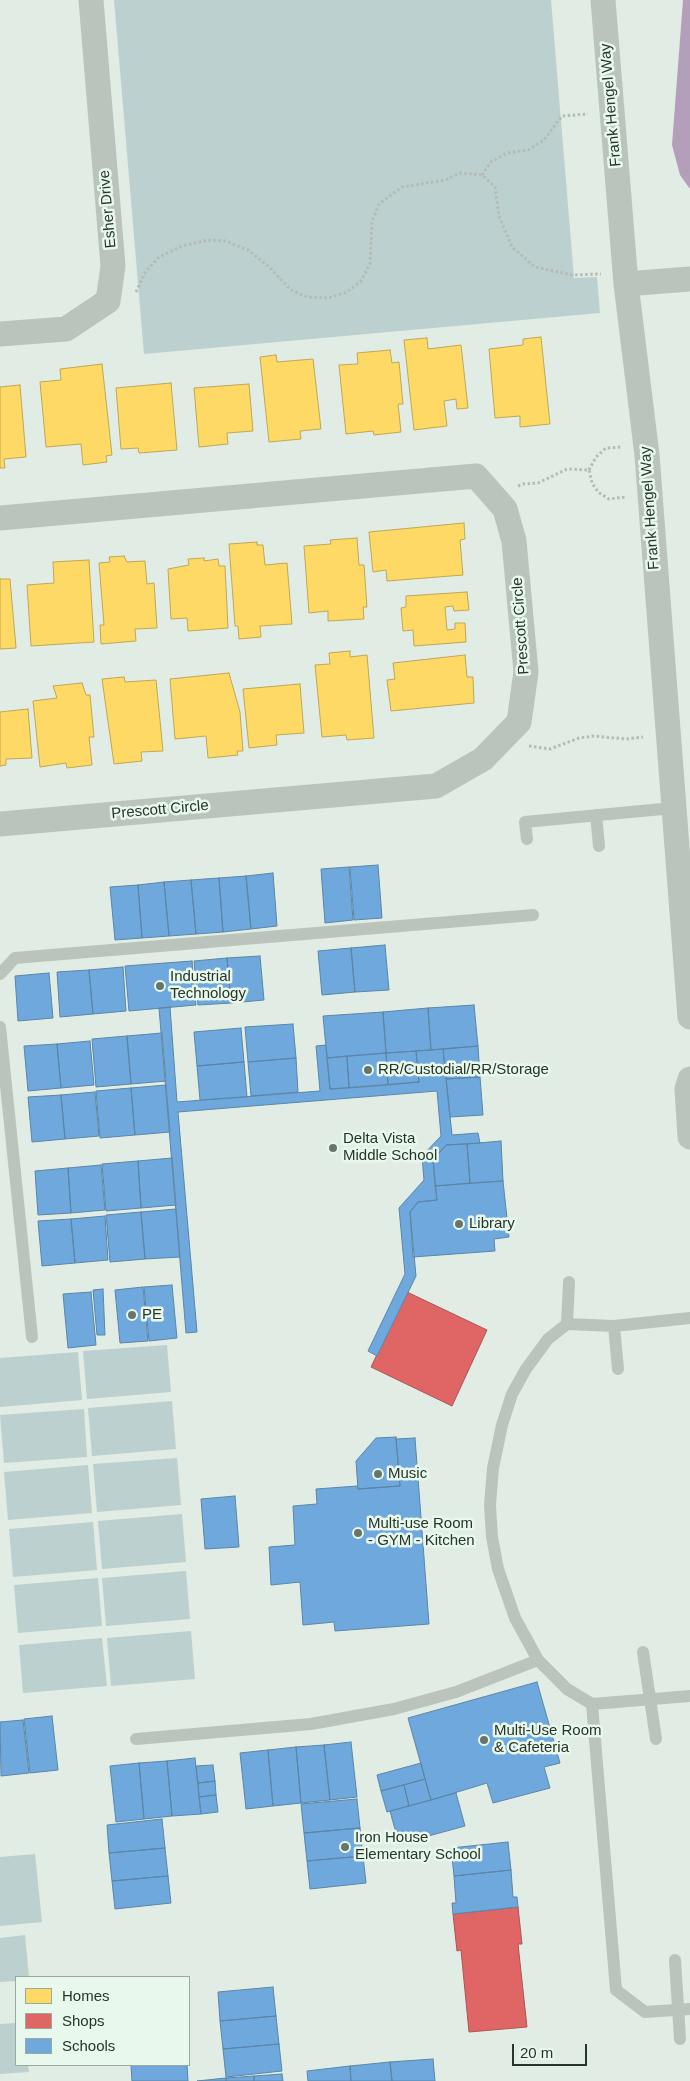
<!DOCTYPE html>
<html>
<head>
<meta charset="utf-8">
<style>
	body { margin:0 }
	#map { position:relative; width:690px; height:2081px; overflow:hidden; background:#e0ece4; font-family:Helvetica,sans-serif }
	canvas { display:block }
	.legend { position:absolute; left:15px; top:1976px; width:175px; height:90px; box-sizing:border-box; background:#e8f8ed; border:1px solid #9baa9f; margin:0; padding:6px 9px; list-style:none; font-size:15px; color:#283529 }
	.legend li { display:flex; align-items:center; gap:10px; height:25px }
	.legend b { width:25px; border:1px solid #9baa9f }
	.scale { position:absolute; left:512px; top:2044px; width:75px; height:22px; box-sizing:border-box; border:2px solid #283529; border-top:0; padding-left:6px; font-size:15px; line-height:18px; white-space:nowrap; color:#283529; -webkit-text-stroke:4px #e8f8ed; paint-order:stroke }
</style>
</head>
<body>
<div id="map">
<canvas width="690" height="2081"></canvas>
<ul class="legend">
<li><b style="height:14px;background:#ffd966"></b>Homes</li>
<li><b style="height:14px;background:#e06666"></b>Shops</li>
<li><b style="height:14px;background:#6fa8dc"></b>Schools</li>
</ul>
<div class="scale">20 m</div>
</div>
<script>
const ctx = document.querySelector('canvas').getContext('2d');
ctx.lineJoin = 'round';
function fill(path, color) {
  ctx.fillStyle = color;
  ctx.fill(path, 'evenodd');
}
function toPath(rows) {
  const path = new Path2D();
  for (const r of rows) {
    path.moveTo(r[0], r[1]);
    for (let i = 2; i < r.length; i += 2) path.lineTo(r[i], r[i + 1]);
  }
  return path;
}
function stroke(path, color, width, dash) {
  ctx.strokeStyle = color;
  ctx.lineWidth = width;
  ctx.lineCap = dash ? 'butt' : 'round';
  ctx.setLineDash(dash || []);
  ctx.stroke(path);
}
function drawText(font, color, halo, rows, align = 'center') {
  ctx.font = font + ' Helvetica,sans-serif';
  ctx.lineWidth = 5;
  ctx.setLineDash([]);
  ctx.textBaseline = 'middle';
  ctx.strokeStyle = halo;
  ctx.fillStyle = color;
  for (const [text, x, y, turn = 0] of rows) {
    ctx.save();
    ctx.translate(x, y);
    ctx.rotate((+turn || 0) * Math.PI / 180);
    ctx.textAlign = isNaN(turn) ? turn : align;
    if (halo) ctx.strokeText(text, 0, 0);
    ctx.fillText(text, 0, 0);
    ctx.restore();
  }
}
fill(toPath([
	[114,0,551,0,574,278,597,277,600,313,144,354],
	[167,1345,171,1392,87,1399,83,1351],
	[78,1352,82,1400,0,1407,0,1358],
	[172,1401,176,1449,92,1456,88,1408],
	[84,1409,87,1457,4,1463,0,1415],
	[177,1458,181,1505,97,1512,93,1464],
	[88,1465,92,1513,8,1520,4,1472],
	[182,1514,186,1562,102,1569,98,1521],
	[93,1522,97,1570,13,1577,9,1529],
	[186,1571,190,1619,106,1626,102,1578],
	[98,1578,102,1626,18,1633,14,1585],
	[191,1631,195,1679,111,1686,107,1638],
	[102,1638,107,1686,23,1693,19,1645],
	[35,1854,42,1922,0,1926,0,1857],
	[25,1935,29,1977,16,1977,16,1981,0,1982,0,1938],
	[16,2023,16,2065,28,2065,29,2072,0,2074,0,2024]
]), '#bcd0cf');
fill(toPath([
	[683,0,690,0,690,189,680,175,672,145]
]), '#b49fbb');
const homes = toPath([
	[541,337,550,424,520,427,520,416,495,418,489,349,523,345,523,339,541,337],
	[427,338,428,349,461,345,468,408,457,409,456,399,444,401,447,426,414,430,404,340,427,338],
	[390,350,392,363,399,362,403,404,398,404,401,432,374,435,373,431,346,434,339,365,358,364,357,353,390,350],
	[276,355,277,362,313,359,321,429,300,431,301,439,269,442,260,357,276,355],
	[102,364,112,455,106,456,107,462,83,465,81,444,46,447,40,382,61,380,60,369,102,364],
	[171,383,177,450,139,453,138,448,121,449,116,388,171,383],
	[249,384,253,431,227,433,228,444,199,447,194,388,249,384],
	[20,385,26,457,4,459,5,468,0,468,0,387,20,385],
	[464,523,465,539,460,540,463,575,387,581,386,570,373,572,369,532,464,523],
	[357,538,359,565,364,565,367,607,363,607,364,619,328,621,328,611,309,613,304,546,331,544,330,540,357,538],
	[257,542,257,545,263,545,265,565,287,563,292,624,260,626,261,637,239,639,238,626,235,626,229,544,257,542],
	[124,556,127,562,145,561,147,584,154,583,157,628,135,629,136,641,101,644,100,625,104,625,99,563,110,562,109,557,124,556],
	[204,558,204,561,218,559,219,566,225,566,228,628,188,631,187,618,171,619,168,569,189,565,188,559,204,558],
	[89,560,94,642,31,646,27,585,54,583,53,562,89,560],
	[0,579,10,579,16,648,0,649,0,579],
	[467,592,469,610,454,611,453,606,445,607,447,630,455,629,455,623,465,623,466,642,414,646,413,630,403,631,401,608,406,607,406,596,467,592],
	[350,651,350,657,367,655,374,738,347,740,346,735,322,737,315,665,330,664,329,653,350,651],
	[465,655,467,677,473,677,474,703,391,711,387,680,395,679,393,663,465,655],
	[229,673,240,712,243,751,237,751,238,755,208,758,206,736,175,739,170,679,229,673],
	[124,677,125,682,156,680,163,751,141,752,142,761,114,764,102,679,124,677],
	[82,683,86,695,90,695,94,737,89,737,92,765,67,768,66,763,40,767,33,701,57,698,53,686,82,683],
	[300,684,304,733,276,735,277,745,249,748,243,689,300,684],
	[28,709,32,758,6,759,6,765,0,766,0,712,28,709]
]);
fill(homes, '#ffd966');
stroke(homes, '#bea854', 1);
const shops = toPath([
	[407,1292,487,1330,452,1406,371,1367,407,1292],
	[518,1907,522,1944,518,1944,527,2027,469,2032,461,1950,457,1951,453,1914,518,1907]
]);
fill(shops, '#e06666');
stroke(shops, '#a95754', 1);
const schools = toPath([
	[378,865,382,918,354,920,350,867,378,865],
	[349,867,353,920,325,923,321,869,349,867],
	[273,873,277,926,251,929,246,876,273,873],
	[246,876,251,929,223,932,219,878,246,876],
	[219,878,223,932,196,934,191,880,219,878],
	[191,880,196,934,169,936,164,882,191,880],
	[164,882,169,936,142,938,138,885,164,882],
	[138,885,142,938,115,940,110,887,138,885],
	[385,945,389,990,355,992,351,948,385,945],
	[351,948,355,992,322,995,318,951,351,948],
	[260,956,264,1000,231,1003,227,958,260,956],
	[227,958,231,1003,198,1005,194,961,227,958],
	[192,961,196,1005,129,1011,125,966,192,961],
	[123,967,126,1011,93,1014,89,970,123,967],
	[89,970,93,1014,60,1017,57,972,89,970],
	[49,973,53,1018,18,1021,15,976,49,973],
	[474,1005,478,1046,431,1050,428,1008,474,1005],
	[170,1007,177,1102,320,1091,316,1046,326,1045,330,1089,419,1082,416,1051,443,1049,452,1135,478,1133,480,1143,446,1145,433,1160,437,1200,418,1202,410,1212,416,1276,377,1356,368,1351,405,1274,399,1208,424,1180,422,1156,441,1136,437,1091,178,1112,197,1332,186,1333,159,1008,170,1007],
	[428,1008,431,1050,386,1053,383,1012,428,1008],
	[383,1012,386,1053,327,1058,323,1016,383,1012],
	[293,1024,296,1058,248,1062,245,1027,293,1024],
	[241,1028,244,1062,197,1066,194,1032,241,1028],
	[162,1033,166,1081,131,1084,127,1036,162,1033],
	[127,1036,131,1084,96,1087,92,1039,127,1036],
	[90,1041,94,1085,61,1088,57,1044,90,1041],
	[57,1044,61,1088,28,1091,24,1046,57,1044],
	[478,1046,480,1077,446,1079,443,1049,478,1046],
	[416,1051,419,1082,388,1085,386,1053,416,1051],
	[386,1053,388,1085,349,1088,347,1056,386,1053],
	[347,1056,349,1088,330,1089,327,1058,347,1056],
	[296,1058,298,1092,251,1096,248,1062,296,1058],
	[244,1062,247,1097,200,1100,197,1066,244,1062],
	[480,1077,483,1115,450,1117,446,1079,480,1077],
	[166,1085,170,1132,135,1135,131,1088,166,1085],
	[131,1088,135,1135,100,1138,96,1091,131,1088],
	[95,1092,99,1136,65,1139,61,1095,95,1092],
	[61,1095,65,1139,32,1142,28,1097,61,1095],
	[501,1141,503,1181,470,1183,467,1144,501,1141],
	[467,1144,470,1183,435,1186,433,1160,446,1145,467,1144],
	[172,1158,176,1205,141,1208,138,1161,172,1158],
	[138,1161,141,1208,106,1211,102,1164,138,1161],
	[101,1165,105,1210,71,1213,68,1168,101,1165],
	[68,1168,71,1213,38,1215,35,1171,68,1168],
	[503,1181,509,1237,494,1239,495,1251,413,1257,410,1212,418,1202,437,1200,435,1186,503,1181],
	[176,1209,180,1257,145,1259,141,1212,176,1209],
	[141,1212,145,1259,110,1262,106,1215,141,1212],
	[105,1216,108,1260,75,1263,71,1219,105,1216],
	[71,1219,75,1263,42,1266,38,1221,71,1219],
	[172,1285,177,1338,149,1341,144,1287,172,1285],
	[143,1287,148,1341,120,1343,115,1290,143,1287],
	[103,1289,105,1335,97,1335,93,1290,103,1289],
	[91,1292,96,1345,68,1348,63,1294,91,1292],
	[396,1437,400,1486,358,1489,356,1461,376,1438,396,1437],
	[415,1438,429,1624,335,1631,334,1622,303,1625,300,1582,271,1585,269,1547,295,1545,293,1506,317,1504,316,1489,357,1486,358,1489,400,1486,396,1439,415,1438],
	[235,1496,239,1547,205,1549,201,1499,235,1496],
	[537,1682,560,1763,544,1767,550,1788,493,1803,487,1783,431,1800,408,1718,537,1682],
	[52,1716,58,1770,30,1773,24,1719,52,1716],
	[23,1720,29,1773,1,1776,0,1722,23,1720],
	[351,1742,357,1797,330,1800,324,1745,351,1742],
	[324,1745,330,1800,301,1803,296,1747,324,1745],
	[296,1747,301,1803,273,1806,268,1750,296,1747],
	[268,1750,273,1806,246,1809,240,1753,268,1750],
	[195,1758,201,1814,172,1816,167,1761,195,1758],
	[167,1761,172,1816,144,1819,139,1763,167,1761],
	[139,1763,144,1819,116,1822,110,1766,139,1763],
	[421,1763,425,1779,381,1791,377,1775,421,1763],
	[213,1765,215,1781,198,1783,196,1766,213,1765],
	[425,1779,431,1800,409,1806,404,1785,425,1779],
	[215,1781,216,1795,199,1797,198,1783,215,1781],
	[404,1785,409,1806,387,1812,381,1791,404,1785],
	[456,1793,465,1826,399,1844,390,1811,456,1793],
	[216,1795,218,1812,201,1814,199,1797,216,1795],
	[357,1799,360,1828,304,1833,301,1804,357,1799],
	[162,1819,165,1848,109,1853,107,1825,162,1819],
	[360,1828,363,1856,307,1861,304,1833,360,1828],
	[508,1842,511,1870,454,1876,451,1848,508,1842],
	[165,1848,168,1876,112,1881,109,1853,165,1848],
	[363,1856,366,1883,310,1889,307,1861,363,1856],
	[511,1870,513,1897,517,1897,518,1907,453,1914,452,1903,456,1903,454,1876,511,1870],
	[168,1876,171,1903,115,1909,112,1881,168,1876],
	[273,1987,276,2016,220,2021,218,1992,273,1987],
	[276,2016,279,2044,223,2049,220,2021,276,2016],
	[279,2044,282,2071,226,2077,223,2049,279,2044],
	[433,2059,435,2081,392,2081,390,2062,433,2059],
	[390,2062,392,2081,351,2081,350,2066,390,2062],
	[131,2065,187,2065,188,2081,132,2081,131,2065],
	[350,2066,351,2081,308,2081,307,2071,350,2066],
	[282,2074,283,2081,254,2081,254,2076,282,2074],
	[254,2076,254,2081,226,2081,226,2078,254,2076],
	[226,2078,226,2081,197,2081,226,2078]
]);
fill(schools, '#6fa8dc');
stroke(schools, '#5a86a6', 1);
stroke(toPath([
	[482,175,491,162,507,153,528,150,544,140,562,116,588,114],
	[136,292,146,271,159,257,182,246,208,240,226,241,248,250,268,266,291,290,307,297,328,298,347,292,361,281,370,264,372,221,379,204,402,187,445,180,460,173,482,175,495,187,499,216,512,247,535,267,572,275,601,274],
	[589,470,596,457,606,448,622,447],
	[518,486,523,484,538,483,567,469,589,470,592,483,598,492,609,499,627,497],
	[529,746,550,749,579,738,594,736,626,739,643,737]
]), '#b3bdb5', 3, [2.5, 2.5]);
stroke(toPath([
	[596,815,599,846],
	[527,839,525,822,673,808],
	[0,974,15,958,533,915],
	[0,1027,32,1337],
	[690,1318,614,1326,567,1324,548,1339,526,1369,512,1394,502,1425,493,1468,490,1505,492,1537,498,1569,515,1618,538,1660,567,1689,592,1704,616,1990,645,2012,690,2009],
	[567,1324,569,1282],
	[614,1326,618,1369],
	[643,1652,656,1739],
	[592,1704,690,1696],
	[136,1739,311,1724,394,1709,456,1692,538,1660],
	[675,1960,680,2039]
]), '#bac4bc', 12);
stroke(toPath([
	[603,0,626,284,647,455,690,1017],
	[626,284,690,279],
	[0,334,66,329,108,301,113,266,91,0],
	[0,518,476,476,505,509,514,541,526,672,519,722,483,759,436,786,0,824],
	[690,1079,687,1089,690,1137]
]), '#bac4bc', 25);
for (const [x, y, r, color] of [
	[160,986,5,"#68756a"],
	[368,1070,5,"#68756a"],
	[333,1148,5,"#68756a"],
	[459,1224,5,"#68756a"],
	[132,1315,5,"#68756a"],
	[378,1474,5,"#68756a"],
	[358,1533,5,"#68756a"],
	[484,1740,5,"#68756a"],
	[345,1847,5,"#68756a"]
]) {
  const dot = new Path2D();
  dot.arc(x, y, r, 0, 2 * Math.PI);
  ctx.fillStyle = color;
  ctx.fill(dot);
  stroke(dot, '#e8f8ed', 2);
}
drawText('15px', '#283529', '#e8f8ed', [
	["Frank Hengel Way",611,105,-95],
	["Esher Drive",108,209,-95],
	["Frank Hengel Way",650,508,-94],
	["Prescott Circle",521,626,-94],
	["Prescott Circle",160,810,-5]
]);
drawText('15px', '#283529', '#e8f8ed', [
	["Industrial",170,977],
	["Technology",170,994],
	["RR/Custodial/RR/Storage",378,1070],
	["Delta Vista",343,1139],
	["Middle School",343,1156],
	["Library",469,1224],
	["PE",142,1315],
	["Music",388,1474],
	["Multi-use Room",368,1524],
	["- GYM - Kitchen",368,1541],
	["Multi-Use Room",494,1731],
	["& Cafeteria",494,1748],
	["Iron House",355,1838],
	["Elementary School",355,1855]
], 'left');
</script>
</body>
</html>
